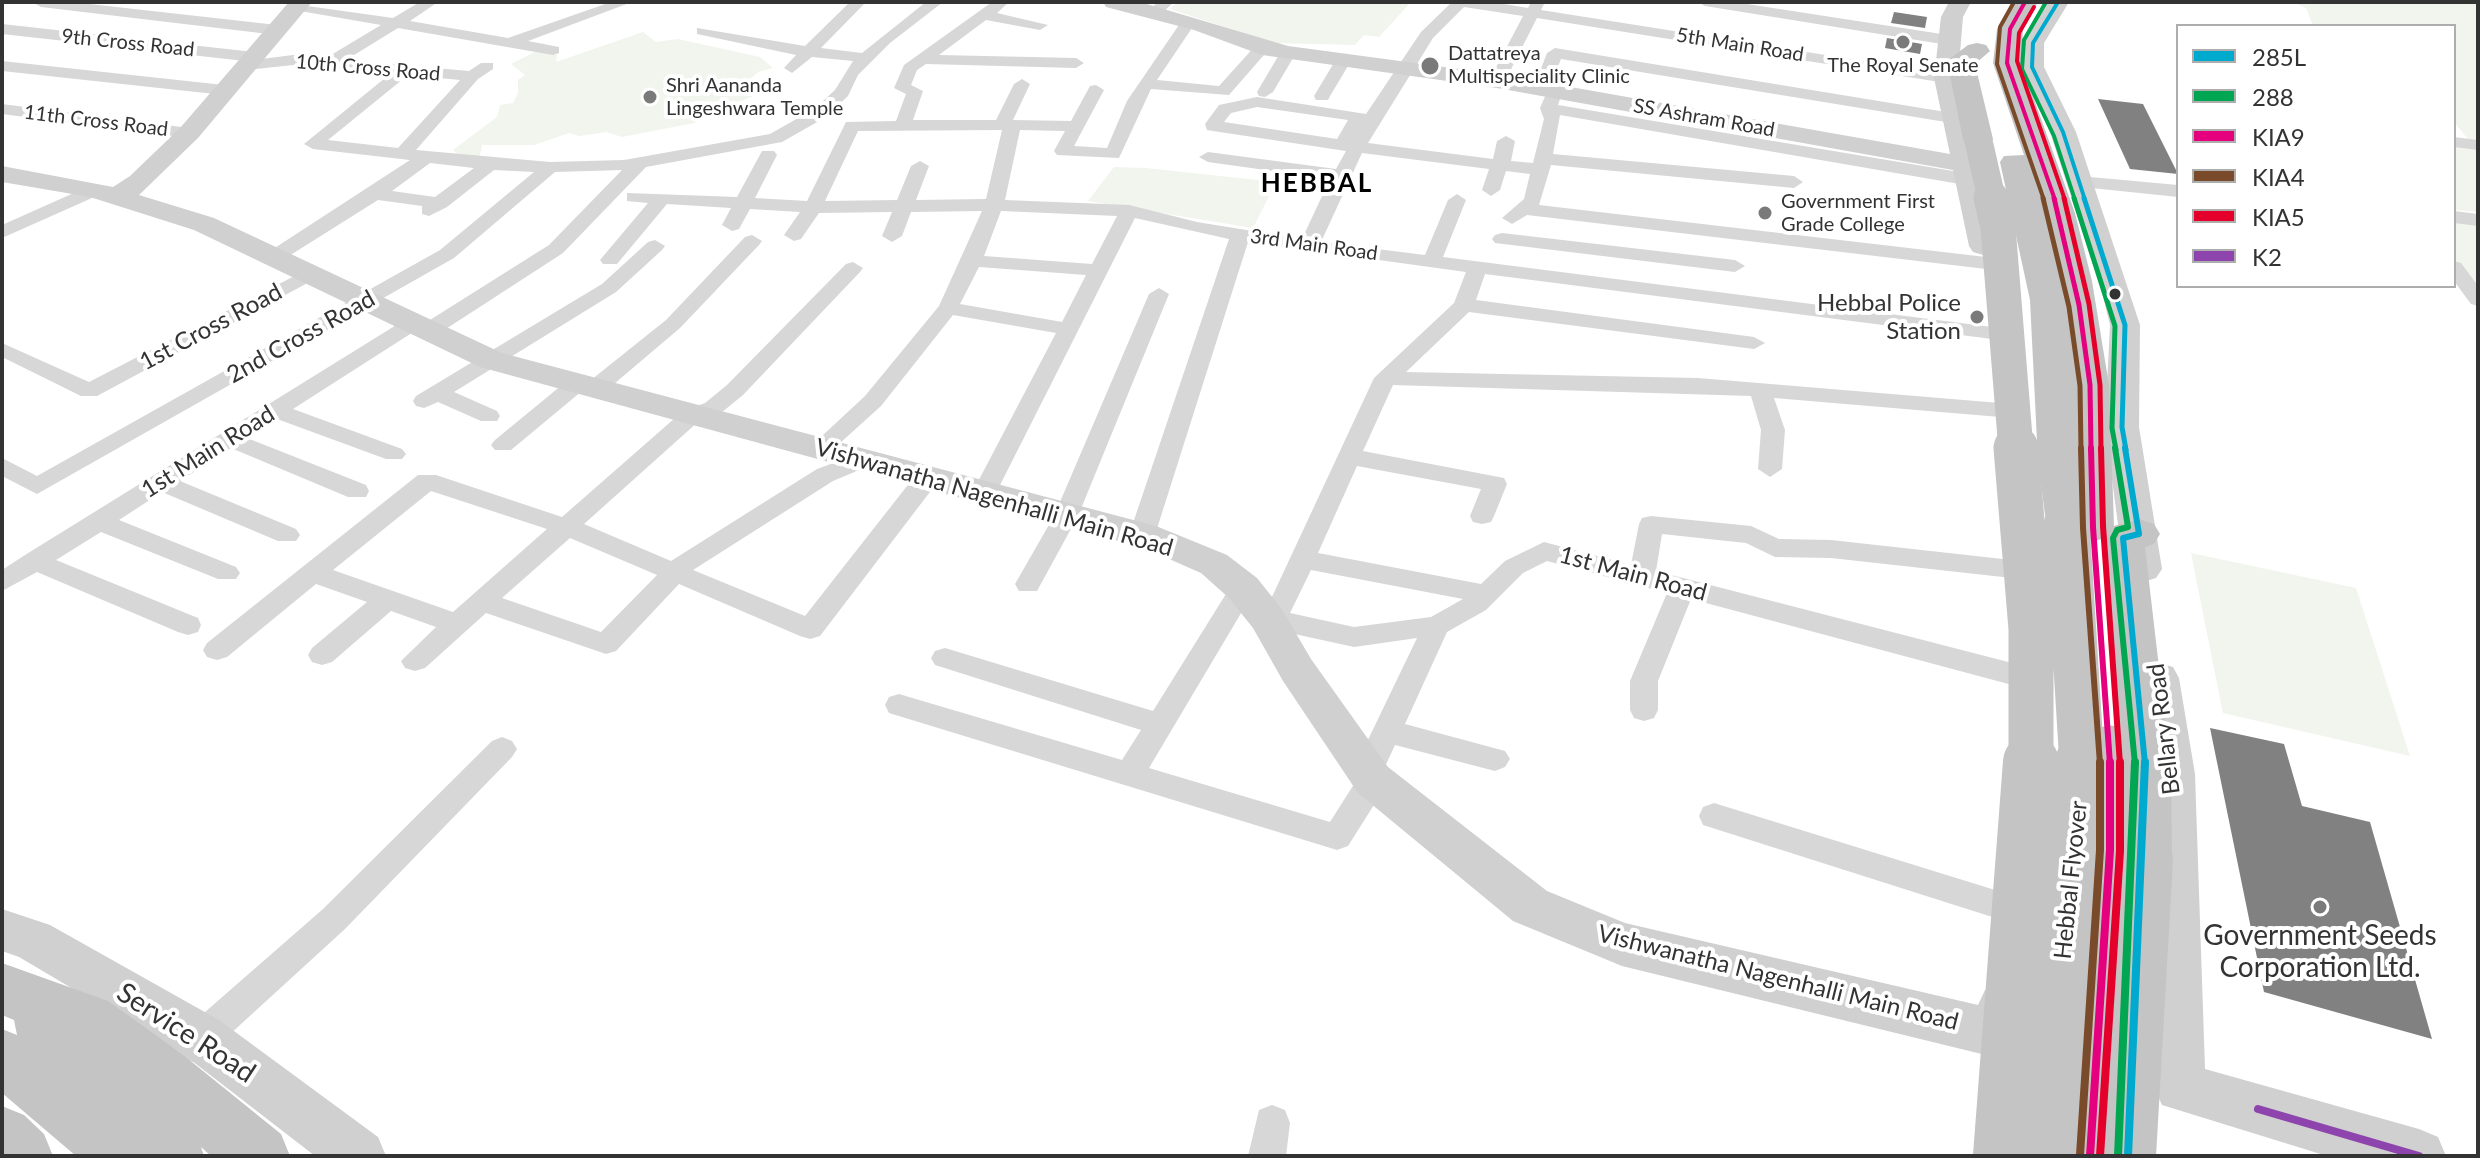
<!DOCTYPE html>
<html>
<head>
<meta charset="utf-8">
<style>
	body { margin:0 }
	#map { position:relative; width:2480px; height:1158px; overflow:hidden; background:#fff; font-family:Lato,sans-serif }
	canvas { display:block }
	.frame { position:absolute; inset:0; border:4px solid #333; pointer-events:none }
	.legend { position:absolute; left:2176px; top:24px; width:280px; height:264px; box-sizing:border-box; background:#fff; border:2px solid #adadad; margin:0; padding:10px 14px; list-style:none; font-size:24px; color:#333 }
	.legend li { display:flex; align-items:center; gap:16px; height:40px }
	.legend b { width:40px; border:2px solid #adadad }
</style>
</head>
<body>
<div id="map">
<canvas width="2480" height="1158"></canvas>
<div class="frame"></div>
<ul class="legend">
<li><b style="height:10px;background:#00a9ce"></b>285L</li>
<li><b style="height:10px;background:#00a651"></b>288</li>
<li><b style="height:10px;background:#e5007d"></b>KIA9</li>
<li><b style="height:10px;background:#7a4b2a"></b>KIA4</li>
<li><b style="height:10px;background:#e4002b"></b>KIA5</li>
<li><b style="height:10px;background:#8e44ad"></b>K2</li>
</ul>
</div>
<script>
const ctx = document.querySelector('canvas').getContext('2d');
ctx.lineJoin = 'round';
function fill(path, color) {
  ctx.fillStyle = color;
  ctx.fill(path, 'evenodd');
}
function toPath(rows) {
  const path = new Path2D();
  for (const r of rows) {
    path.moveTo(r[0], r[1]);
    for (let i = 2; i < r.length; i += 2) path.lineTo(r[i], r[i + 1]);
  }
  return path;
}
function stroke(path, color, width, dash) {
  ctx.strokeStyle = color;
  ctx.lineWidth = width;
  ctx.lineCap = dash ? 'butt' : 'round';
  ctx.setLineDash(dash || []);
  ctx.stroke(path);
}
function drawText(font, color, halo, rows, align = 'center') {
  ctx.font = font + ' Lato,sans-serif';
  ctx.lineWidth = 8;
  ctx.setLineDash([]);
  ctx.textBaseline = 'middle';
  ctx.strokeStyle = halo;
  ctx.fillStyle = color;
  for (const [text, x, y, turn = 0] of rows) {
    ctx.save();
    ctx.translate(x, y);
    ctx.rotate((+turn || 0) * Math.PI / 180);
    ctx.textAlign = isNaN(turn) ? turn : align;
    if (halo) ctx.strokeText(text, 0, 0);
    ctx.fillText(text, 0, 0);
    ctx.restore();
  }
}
fill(toPath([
	[1178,2,1411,2,1379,37,1364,35,1355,45,1274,43,1170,9],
	[2293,2,2478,2,2478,140,2468,139,2454,122,2454,26,2313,26,2306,8],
	[643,32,656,42,678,39,760,57,773,68,758,72,746,83,749,87,747,95,753,96,694,123,622,137,606,132,579,136,569,133,534,145,482,145,479,160,464,159,453,150,497,117,500,105,513,103,518,93,518,80,525,75,511,64,541,49,557,55,556,62],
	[2454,146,2478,148,2478,212,2454,210],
	[1114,167,1146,168,1276,182,1253,228,1088,201],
	[2454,220,2478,223,2478,289,2454,258],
	[2191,553,2356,588,2410,756,2223,713]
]), '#f1f5ed');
fill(toPath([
	[1894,12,1927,17,1925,28,1891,23],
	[1887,38,1922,44,1920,54,1885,48],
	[2098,99,2143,104,2178,174,2130,169],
	[2210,728,2284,744,2302,806,2370,822,2432,1039,2264,992]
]), '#818181');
fill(toPath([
	[72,2,277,25,285,30,277,35,41,7,34,3,72,2],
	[420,2,438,2,410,21,508,38,611,2,632,2,528,41,559,47,559,53,553,55,398,28,346,60,469,71,481,63,493,63,493,69,478,79,416,150,550,162,624,160,770,134,814,109,835,90,853,61,812,57,792,73,784,68,796,55,697,34,697,28,805,46,850,2,866,2,821,48,862,53,926,2,943,2,890,43,858,75,848,96,826,117,782,142,646,167,563,253,435,336,419,336,418,329,293,409,402,449,406,454,402,459,386,459,277,419,247,438,366,485,369,491,366,497,348,497,231,448,180,481,296,529,300,535,296,541,278,541,162,492,119,520,236,567,240,573,236,579,218,579,101,532,56,560,198,618,201,625,198,632,188,635,178,632,37,572,2,591,2,570,25,555,406,319,420,319,422,325,549,245,622,170,555,172,454,258,37,494,2,476,2,458,37,476,440,250,534,172,494,170,447,207,429,216,422,214,422,206,378,200,281,261,267,261,264,257,267,253,410,160,313,149,304,144,390,74,293,65,247,70,239,65,245,61,2,34,2,24,254,52,260,54,261,59,293,55,326,58,381,25,300,11,300,5,393,18,420,2],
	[408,75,460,80,398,148,328,140,408,75],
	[430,163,474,168,435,197,392,191,430,163],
	[992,2,1009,2,997,13,1048,25,1040,30,986,20,939,55,1076,58,1084,63,1076,68,926,64,917,70,911,85,923,91,913,120,996,120,1014,84,1022,79,1030,84,1013,120,1071,121,1090,86,1096,85,1104,90,1074,146,1107,148,1127,101,1183,19,1196,22,1157,80,1219,86,1256,45,1270,48,1229,95,1151,89,1119,158,1057,155,1054,151,1065,131,1020,130,1005,200,1129,205,1197,222,1302,239,1330,179,1208,162,1199,157,1208,152,1336,169,1346,151,1213,131,1207,130,1205,124,1219,105,1257,97,1366,114,1421,32,1452,2,1492,2,1528,8,1531,2,1545,2,1541,10,1952,75,1954,78,1946,83,1537,18,1505,81,1497,86,1489,81,1523,16,1464,7,1433,38,1368,143,1493,159,1497,141,1506,136,1515,141,1511,161,1533,163,1544,119,1540,108,1547,92,1553,91,1561,96,1558,105,1971,174,1980,180,1971,186,1560,115,1553,154,1794,176,1803,182,1794,188,1551,165,1539,205,1986,257,1996,263,1986,269,1527,215,1512,224,1502,218,1524,199,1530,174,1506,171,1500,190,1491,196,1482,190,1489,169,1362,153,1321,242,1425,255,1448,200,1457,194,1466,200,1443,257,1992,327,2003,333,1992,339,1485,274,1476,300,1754,337,1765,343,1754,349,1469,312,1406,372,1698,378,2000,403,2011,410,2000,417,1774,398,1785,430,1782,469,1770,477,1758,469,1761,430,1751,396,1393,385,1363,451,1504,478,1507,484,1494,516,1491,522,1482,524,1473,522,1470,516,1481,489,1357,466,1318,553,1481,584,1505,561,1544,542,1631,565,1639,524,1642,518,1651,516,1751,526,1779,539,1831,540,2012,560,2021,563,2025,569,2021,575,2012,578,1831,558,1775,557,1746,543,1662,534,1656,571,2016,664,2026,668,2030,675,2026,682,2016,686,1691,599,1658,681,1658,710,1654,718,1644,721,1634,718,1630,710,1630,681,1667,593,1547,561,1523,573,1486,610,1447,632,1405,724,1505,751,1510,759,1505,767,1495,771,1395,745,1383,771,1388,780,1384,789,1348,846,1337,850,889,713,885,705,889,697,899,694,1122,760,1141,730,935,665,931,658,935,651,945,648,1153,711,1234,581,1243,579,1252,581,1256,588,1149,768,1330,822,1356,781,1352,773,1417,638,1354,647,1267,628,1258,625,1254,618,1271,599,1374,378,1454,303,1466,272,1248,242,1155,535,1151,541,1142,544,1133,541,1129,535,1229,239,1135,218,996,493,984,501,972,493,1056,333,953,315,881,406,829,453,821,456,809,448,865,396,939,306,982,211,911,212,902,236,892,242,882,236,892,212,819,213,801,239,794,241,784,235,800,212,750,209,739,229,732,231,722,225,731,208,667,204,617,264,603,264,600,260,648,203,627,201,627,193,737,197,762,151,774,151,777,155,755,198,807,201,846,122,896,121,906,94,894,88,904,65,992,2],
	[1257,107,1348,120,1337,139,1224,122,1231,113,1257,107],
	[1002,130,986,199,916,200,929,166,920,161,911,166,897,200,825,201,858,131,1002,130],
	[1001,211,1117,216,1092,264,984,256,1001,211],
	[979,267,1086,275,1062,322,960,304,979,267],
	[1311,570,1463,599,1431,617,1354,627,1290,613,1311,570],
	[1158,2,1174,2,1160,15,1150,15,1147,12,1158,2],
	[1698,2,1734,2,1948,35,1956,40,1948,45,1705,6,1698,2],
	[1288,48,1296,53,1273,92,1265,97,1259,96,1257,92,1280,53,1288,48],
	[1555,48,1958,114,1967,119,1958,124,1561,59,1547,93,1535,93,1533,89,1547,53,1555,48],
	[1343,56,1351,61,1330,96,1328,100,1316,100,1314,96,1335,61,1343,56],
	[2,61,224,85,232,90,224,95,2,71,2,61],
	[2,104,189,128,198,133,189,138,2,114,2,104],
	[2454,137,2478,140,2478,150,2454,147,2454,137],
	[2079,176,2178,185,2178,197,2072,186,2072,178,2079,176],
	[94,184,101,186,101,194,2,238,2,225,94,184],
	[2454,211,2478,214,2478,226,2454,223,2454,211],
	[1502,233,1735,260,1745,266,1735,272,1495,243,1492,239,1495,235,1502,233],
	[752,235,762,241,759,245,680,328,601,395,593,397,582,391,511,450,495,450,491,445,495,440,568,380,576,378,586,384,666,320,745,237,752,235],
	[655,240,665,246,662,250,616,292,454,392,497,411,500,416,497,421,481,421,438,402,424,408,416,406,413,401,416,396,602,284,648,242,655,240],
	[2454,261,2461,263,2478,286,2478,306,2471,304,2454,281,2454,261],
	[853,262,863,268,860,272,743,395,721,413,699,421,584,524,671,561,817,469,855,455,871,455,875,460,871,465,833,481,693,570,805,616,918,472,936,472,939,478,936,484,820,636,810,639,800,636,679,584,616,651,606,654,486,613,425,668,415,671,405,668,401,661,436,627,391,611,332,662,322,665,312,662,308,655,312,648,367,602,316,584,227,657,217,660,207,657,203,650,207,643,418,475,436,475,562,517,683,411,705,403,727,385,846,264,853,262],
	[431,491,547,529,453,612,333,570,431,491],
	[570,538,657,575,601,632,502,598,570,538],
	[310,268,317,270,320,274,317,278,97,396,81,396,2,357,2,343,89,382,310,268],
	[1159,288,1169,294,1078,516,1037,591,1019,591,1015,584,1054,516,1149,294,1159,288],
	[502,737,512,741,517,749,512,757,345,929,205,1057,193,1062,181,1057,176,1045,181,1033,323,909,492,741,502,737],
	[1714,803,2008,894,2019,898,2024,908,2019,918,2008,922,1703,825,1699,816,1703,807,1714,803],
	[1272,1105,1285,1110,1290,1123,1286,1156,1248,1156,1259,1110,1272,1105]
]), '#d7d7d7');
fill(toPath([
	[289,2,312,2,198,138,139,195,214,218,502,353,1156,526,1227,555,1257,578,1281,608,1311,659,1388,767,1547,891,1625,923,1978,1005,1985,990,2003,983,2021,990,2028,1006,2027,1035,2020,1052,2002,1059,1622,966,1513,921,1358,793,1283,681,1253,628,1229,598,1201,573,1144,548,480,367,194,230,90,197,2,182,2,166,113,187,130,176,180,128,289,2],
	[1103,2,1140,2,1288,46,1497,74,1950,154,1934,78,1941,17,1949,2,1971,2,1963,17,1958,78,1997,246,1993,252,1983,255,1973,252,1969,246,1953,170,1497,88,1262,55,1194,30,1106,7,1103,2],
	[2047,2,2069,2,2044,43,2044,67,2076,132,2140,325,2139,427,2162,569,2156,578,2143,582,2130,578,2124,569,2105,427,2110,325,2101,288,2050,132,2020,67,2022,43,2047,2],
	[2159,663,2173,667,2179,678,2195,774,2205,1069,2419,1129,2438,1137,2446,1156,2327,1156,2162,1105,2154,1087,2151,774,2139,678,2145,667,2159,663],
	[2,909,50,925,219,1020,378,1137,386,1156,315,1156,183,1054,19,957,2,951,2,909]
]), '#d0d0d0');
fill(toPath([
	[2012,2,2038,2,2023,29,2021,63,2075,213,2092,281,2109,385,2114,526,2139,519,2154,524,2160,534,2154,544,2145,547,2171,771,2172,860,2164,876,2145,883,2126,876,2118,860,2121,771,2102,539,2093,541,2076,534,2067,536,2052,532,2046,522,2038,461,2030,300,2000,162,2004,156,2024,155,1993,63,1997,29,2012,2],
	[1977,43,1986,45,1990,51,1975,64,1993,139,1989,145,1978,148,1967,145,1963,139,1947,61,1968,45,1977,43],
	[2,963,108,1001,182,1054,281,1134,290,1156,211,1156,201,1147,204,1156,76,1156,2,1093,2,1029,17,1035,14,1020,2,1015,2,963],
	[2,1106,24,1115,44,1134,53,1156,2,1156,2,1106]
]), '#c4c4c4');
stroke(toPath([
	[1978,139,1992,200]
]), '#c4c4c4', 28);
stroke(toPath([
	[1991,198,1998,227,2016,450]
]), '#c4c4c4', 35);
stroke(toPath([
	[2016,448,2031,629,2031,764],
	[2067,522,2082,764],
	[2110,748,2110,764]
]), '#c4c4c4', 45);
stroke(toPath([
	[2001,1156,2031,762],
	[2041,1156,2083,762],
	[2090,1156,2110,850,2110,762],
	[2128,1156,2145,860]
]), '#c4c4c4', 56);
stroke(toPath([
	[2058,2,2033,43,2032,67,2063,132,2085,200]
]), '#00a9ce', 4);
stroke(toPath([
	[2084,198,2125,325,2122,427,2126,450]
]), '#00a9ce', 5);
stroke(toPath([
	[2125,448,2139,534,2123,538,2145,764]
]), '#00a9ce', 6);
stroke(toPath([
	[2128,1156,2145,762]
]), '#00a9ce', 8);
stroke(toPath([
	[2046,2,2024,40,2022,69,2054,136,2075,200]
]), '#00a651', 4);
stroke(toPath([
	[2074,198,2115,326,2112,428,2116,450]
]), '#00a651', 5);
stroke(toPath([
	[2115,448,2128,527,2117,530,2113,538,2135,764]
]), '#00a651', 6);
stroke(toPath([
	[2118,1156,2135,762]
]), '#00a651', 8);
stroke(toPath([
	[2025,2,2010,29,2007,63,2055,200]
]), '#e5007d', 4);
stroke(toPath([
	[2054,198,2079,305,2090,385,2091,450]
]), '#e5007d', 5);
stroke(toPath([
	[2091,448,2093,527,2110,764]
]), '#e5007d', 6);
stroke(toPath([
	[2090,1156,2110,850,2110,762]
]), '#e5007d', 8);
stroke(toPath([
	[2014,2,2000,27,1997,64,2044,200]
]), '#7a4b2a', 4);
stroke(toPath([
	[2043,198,2069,307,2080,386,2081,450]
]), '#7a4b2a', 5);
stroke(toPath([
	[2081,448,2083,528,2100,764]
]), '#7a4b2a', 6);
stroke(toPath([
	[2080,1155,2100,850,2100,762]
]), '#7a4b2a', 8);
stroke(toPath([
	[2034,7,2019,33,2017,61,2065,200]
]), '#e4002b', 4);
stroke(toPath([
	[2064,198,2089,304,2100,385,2101,450]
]), '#e4002b', 5);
stroke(toPath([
	[2101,448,2103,526,2120,764]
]), '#e4002b', 6);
stroke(toPath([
	[2100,1156,2120,851,2120,762]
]), '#e4002b', 8);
stroke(toPath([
	[2258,1109,2419,1156]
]), '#8e44ad', 8);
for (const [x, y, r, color] of [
	[1903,42,8,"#7a7a7a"],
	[1430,66,10,"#7a7a7a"],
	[650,97,8,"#7a7a7a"],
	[1765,213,8,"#7a7a7a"],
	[2115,294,7,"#333"],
	[1977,317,8,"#7a7a7a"],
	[2320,907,8,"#7a7a7a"]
]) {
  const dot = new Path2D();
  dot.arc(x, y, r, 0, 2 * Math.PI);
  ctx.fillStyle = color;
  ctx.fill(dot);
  stroke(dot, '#fff', 3);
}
drawText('20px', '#333', '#fff', [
	["9th Cross Road",128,43,6],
	["5th Main Road",1740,45,9],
	["10th Cross Road",368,68,5],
	["SS Ashram Road",1704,118,10],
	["11th Cross Road",96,121,7],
	["3rd Main Road",1314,245,8]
]);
drawText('20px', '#333', '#fff', [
	["Dattatreya",1448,54],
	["Multispeciality Clinic",1448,77],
	["The Royal Senate",1903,66,"center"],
	["Shri Aananda",666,86],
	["Lingeshwara Temple",666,109],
	["Government First",1781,202],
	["Grade College",1781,225]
], 'left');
drawText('24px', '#333', '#fff', [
	["Hebbal Police",1961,303],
	["Station",1961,331]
], 'right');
drawText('24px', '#333', '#fff', [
	["1st Cross Road",211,327,-28],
	["2nd Cross Road",301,337,-29],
	["1st Main Road",208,452,-32],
	["Vishwanatha Nagenhalli Main Road",994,498,16],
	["1st Main Road",1633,574,15],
	["Bellary Road",2164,729,-97],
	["Hebbal Flyover",2071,880,-84],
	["Vishwanatha Nagenhalli Main Road",1778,978,14]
]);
ctx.letterSpacing = '2px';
drawText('bold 26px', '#000', '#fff', [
	["HEBBAL",1317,184]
]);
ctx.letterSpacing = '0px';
drawText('28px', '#333', '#fff', [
	["Government Seeds",2320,936],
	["Corporation Ltd.",2320,968]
]);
drawText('28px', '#333', '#fff', [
	["Service Road",186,1033,33]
]);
</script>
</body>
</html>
